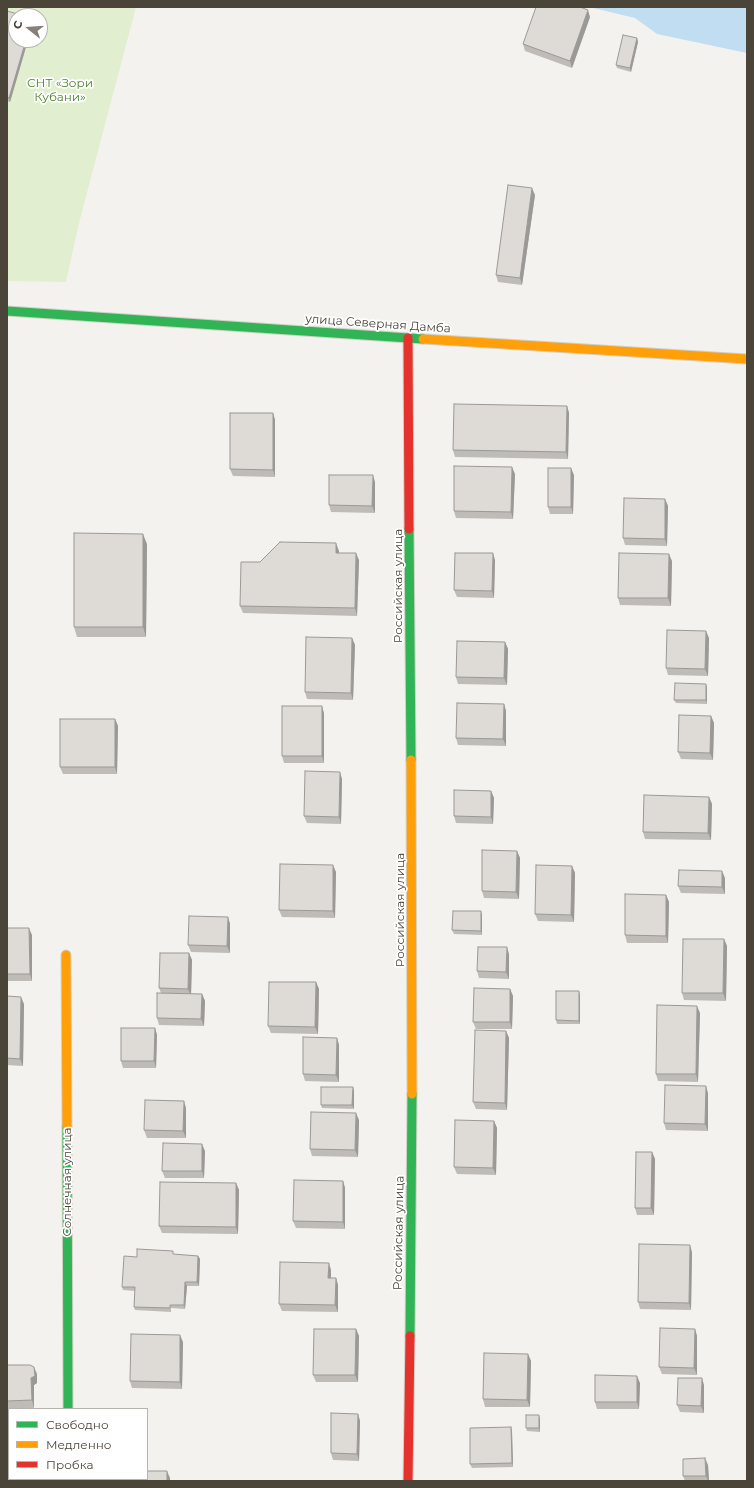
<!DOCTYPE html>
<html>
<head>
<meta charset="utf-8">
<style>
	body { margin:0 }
	#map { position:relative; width:754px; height:1488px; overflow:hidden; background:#f4f2ee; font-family:Montserrat,sans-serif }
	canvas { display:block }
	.frame { position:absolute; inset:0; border:8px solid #4b4439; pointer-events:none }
	.legend { position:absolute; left:8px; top:1408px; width:140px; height:72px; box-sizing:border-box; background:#fff; border:1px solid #b7b4b0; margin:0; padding:5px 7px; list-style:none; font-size:12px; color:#4b4439 }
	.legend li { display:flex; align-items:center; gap:8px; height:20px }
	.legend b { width:20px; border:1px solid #b7b4b0 }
	.north { position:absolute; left:8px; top:8px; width:40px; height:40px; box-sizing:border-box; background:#fff; border:1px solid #b7b4b0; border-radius:50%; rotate:287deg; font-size:11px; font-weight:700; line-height:16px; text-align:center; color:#4b4439 }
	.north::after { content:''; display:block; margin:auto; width:14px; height:18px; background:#868178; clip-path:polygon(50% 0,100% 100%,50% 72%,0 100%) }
</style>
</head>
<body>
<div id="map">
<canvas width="754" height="1488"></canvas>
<div class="frame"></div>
<ul class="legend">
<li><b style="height:5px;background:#30b455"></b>Свободно</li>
<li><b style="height:5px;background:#ff9f0a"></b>Медленно</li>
<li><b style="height:5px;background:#e5322d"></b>Пробка</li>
</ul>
<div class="north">С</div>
</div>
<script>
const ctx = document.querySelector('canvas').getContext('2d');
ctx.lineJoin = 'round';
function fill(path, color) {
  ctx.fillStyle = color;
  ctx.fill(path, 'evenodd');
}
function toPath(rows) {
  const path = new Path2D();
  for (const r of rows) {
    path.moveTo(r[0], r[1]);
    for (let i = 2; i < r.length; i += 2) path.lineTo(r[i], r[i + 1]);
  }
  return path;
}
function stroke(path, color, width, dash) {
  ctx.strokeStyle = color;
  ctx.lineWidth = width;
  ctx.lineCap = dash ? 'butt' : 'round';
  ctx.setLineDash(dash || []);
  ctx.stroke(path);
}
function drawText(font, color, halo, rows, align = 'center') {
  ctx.font = font + ' Montserrat,sans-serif';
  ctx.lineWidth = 3.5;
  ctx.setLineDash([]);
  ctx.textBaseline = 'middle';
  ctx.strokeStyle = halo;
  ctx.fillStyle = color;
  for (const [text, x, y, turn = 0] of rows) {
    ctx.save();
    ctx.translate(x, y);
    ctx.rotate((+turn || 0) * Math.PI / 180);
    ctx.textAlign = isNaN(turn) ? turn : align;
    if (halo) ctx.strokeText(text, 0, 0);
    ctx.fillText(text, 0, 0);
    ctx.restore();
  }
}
fill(toPath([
	[7,7,136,7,79,223,66,282,7,281],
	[16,16,40,16,40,40,16,40]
]), '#e1eecf');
fill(toPath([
	[589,7,747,7,747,53,657,34,635,18]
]), '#c0ddf1');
const street = toPath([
	[69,1479,69,1481]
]);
const fast = toPath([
	[7,311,423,339],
	[409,529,411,760],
	[67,1127,68,1409],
	[410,1336,412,1094]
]);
const slow = toPath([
	[423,339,747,359],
	[411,760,412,1094],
	[66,955,67,1127]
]);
const jam = toPath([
	[408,338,409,529],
	[408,1481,410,1336]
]);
stroke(street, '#d2d0cb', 22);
stroke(fast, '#d3cfc5', 11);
stroke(slow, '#d3cfc5', 11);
stroke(jam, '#d3cfc5', 11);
stroke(street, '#fdfdfc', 20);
stroke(fast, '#30b455', 9);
stroke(slow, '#ff9f0a', 9);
stroke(jam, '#e5322d', 9);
fill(toPath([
	[7,11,16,40,28,40,10,102,7,101],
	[590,17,572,68,525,51,523,44],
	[637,38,638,42,631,72,617,68,616,65],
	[535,195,522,285,498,282,496,275],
	[567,406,569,413,568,459,455,457,453,450],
	[273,413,275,420,275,477,233,476,230,469],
	[515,474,513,519,456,518,454,511],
	[574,475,573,514,550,514,548,507],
	[375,482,375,513,331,512,329,505],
	[665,499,668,506,667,546,625,545,623,538],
	[147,544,146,637,77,637,74,627],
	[339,551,339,553,359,560,357,616,243,613,240,606,260,562],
	[495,560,494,598,457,597,454,590],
	[672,561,671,606,620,605,618,598],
	[352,638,355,645,353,700,307,699,305,692],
	[709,638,708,676,668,675,666,668],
	[505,642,508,649,507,685,458,684,456,677],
	[707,687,707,704,676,703,674,700],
	[504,704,506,711,506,746,458,745,456,738],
	[324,713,324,763,284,763,282,756],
	[711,716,714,723,713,760,681,759,678,752],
	[115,719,118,726,117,774,63,774,60,767],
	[342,779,341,824,307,823,304,816],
	[491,791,494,798,493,824,456,823,454,816],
	[709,797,712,804,711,840,645,839,643,832],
	[517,851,520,858,519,899,484,898,482,891],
	[572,866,575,873,574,922,538,921,535,914],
	[336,872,335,918,282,917,279,910],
	[725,878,725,894,681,893,678,886],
	[666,895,669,902,668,943,627,943,625,935],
	[482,915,482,935,454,934,452,930],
	[228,917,230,924,230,953,191,952,188,945],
	[7,928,32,935,32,981,7,981],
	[724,939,727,946,726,1001,684,1000,682,993],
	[189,953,192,960,191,994,202,994,205,1001,204,1026,159,1025,157,1018,161,993,159,988],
	[509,954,509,979,479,978,477,971],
	[316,982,319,989,318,1034,271,1033,268,1026],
	[510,989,513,996,512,1029,476,1029,473,1022],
	[580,995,580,1024,557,1024,556,1020],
	[7,996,24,1004,23,1066,7,1065],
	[700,1013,698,1082,658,1081,656,1074],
	[155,1028,157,1035,156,1068,123,1068,121,1061],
	[506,1031,509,1038,507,1110,476,1109,473,1102],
	[337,1038,339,1045,339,1082,305,1081,303,1074],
	[353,1087,354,1091,354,1109,322,1108,321,1105],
	[708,1093,708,1131,666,1130,664,1123],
	[186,1108,186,1138,147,1138,144,1130],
	[359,1120,358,1157,312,1156,310,1149],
	[494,1121,497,1128,496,1175,457,1174,454,1167],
	[205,1151,204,1178,165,1178,162,1171],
	[652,1152,655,1159,654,1215,637,1215,635,1208],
	[343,1181,345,1188,345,1229,296,1228,293,1221],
	[236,1183,239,1190,238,1234,162,1233,159,1226],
	[692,1252,691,1310,640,1309,638,1302],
	[174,1255,198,1256,200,1259,199,1286,187,1286,185,1309,171,1308,171,1312,135,1310,134,1307,135,1291,123,1290,122,1287,137,1257],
	[331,1270,331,1278,336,1278,338,1285,338,1312,282,1311,279,1304],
	[356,1329,359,1336,358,1382,316,1382,313,1375],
	[695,1329,697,1336,697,1375,662,1374,659,1367],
	[183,1342,182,1389,132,1388,130,1381],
	[528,1354,531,1361,530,1407,485,1407,483,1399],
	[7,1365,37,1374,37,1383,34,1385,34,1408,7,1408],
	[640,1383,639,1409,597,1409,595,1402],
	[704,1385,704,1413,680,1412,677,1405],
	[358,1414,360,1421,359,1461,333,1460,331,1453],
	[540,1419,540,1432,527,1431,526,1428],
	[511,1427,512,1431,513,1467,472,1468,470,1464],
	[708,1465,709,1481,685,1481,683,1476]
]), '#bfbcb8');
fill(toPath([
	[588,10,590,17,572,68,570,61],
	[637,38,638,42,631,72,630,68],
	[26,40,28,40,10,102,9,98],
	[532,188,535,195,522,285,520,278],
	[567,406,569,413,568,459,566,452],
	[273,413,275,420,275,477,273,470],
	[512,467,515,474,513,519,511,512],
	[571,468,574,475,573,514,571,507],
	[373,475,375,482,375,513,372,506],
	[665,499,668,506,667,546,665,539],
	[143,534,147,544,146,637,143,627],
	[336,543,339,551,339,560,336,553],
	[356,553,359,560,357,616,355,608],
	[493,553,495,560,494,598,492,591],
	[669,554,672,561,671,606,668,598],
	[706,631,709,638,708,676,705,669],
	[352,638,355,645,353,700,351,693],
	[505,642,508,649,507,685,504,678],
	[706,684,707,687,707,704,706,700],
	[504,704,506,711,506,746,503,739],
	[322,706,324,713,324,763,322,756],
	[711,716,714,723,713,760,710,753],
	[115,719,118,726,117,774,115,767],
	[340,772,342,779,341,824,339,817],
	[491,791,494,798,493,824,491,817],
	[709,797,712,804,711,840,708,833],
	[517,851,520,858,519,899,516,892],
	[333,865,336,872,335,918,333,911],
	[572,866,575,873,574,922,571,915],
	[722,871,725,878,725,894,722,887],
	[666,895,669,902,668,943,666,936],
	[481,911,482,915,482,935,481,931],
	[228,917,230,924,230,953,227,946],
	[29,928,32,935,32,981,30,974],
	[724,939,727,946,726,1001,723,993],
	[507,947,509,954,509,979,506,972],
	[189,953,192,960,191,996,188,989],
	[316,982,319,989,318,1034,315,1027],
	[510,989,513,996,512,1029,510,1022],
	[579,991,580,995,580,1024,579,1021],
	[202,994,205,1001,204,1026,201,1019],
	[21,997,24,1004,23,1066,20,1059],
	[697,1006,700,1013,698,1082,696,1074],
	[155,1028,157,1035,156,1068,154,1061],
	[506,1031,509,1038,507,1110,505,1103],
	[337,1038,339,1045,339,1082,336,1075],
	[706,1086,708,1093,708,1131,705,1124],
	[353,1087,354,1091,354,1109,352,1105],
	[184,1101,186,1108,186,1138,183,1131],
	[356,1113,359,1120,358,1157,355,1150],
	[494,1121,497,1128,496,1175,493,1168],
	[202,1144,205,1151,204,1178,202,1171],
	[652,1152,655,1159,654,1215,651,1208],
	[343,1181,345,1188,345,1229,343,1222],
	[236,1183,239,1190,238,1234,236,1227],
	[690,1245,692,1252,691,1310,689,1303],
	[198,1256,200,1259,199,1286,197,1282],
	[329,1263,331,1270,331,1285,328,1278],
	[336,1278,338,1285,338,1312,335,1305],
	[185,1282,187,1286,185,1309,184,1305],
	[356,1329,359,1336,358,1382,355,1375],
	[695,1329,697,1336,697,1375,694,1368],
	[180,1335,183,1342,182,1389,180,1382],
	[528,1354,531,1361,530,1407,527,1400],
	[34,1367,37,1374,37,1383,34,1385,34,1408,32,1400,31,1378],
	[637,1376,640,1383,639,1409,637,1402],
	[702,1378,704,1385,704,1413,701,1406],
	[358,1414,360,1421,359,1461,357,1454],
	[539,1415,540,1419,540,1432,539,1428],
	[511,1427,512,1431,513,1467,512,1463],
	[705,1458,708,1465,709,1481,708,1481,706,1476],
	[167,1471,170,1478,170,1481,167,1481]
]), '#9b9996');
const building = toPath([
	[536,7,580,7,588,10,570,61,523,44,536,7],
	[7,11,25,16,16,16,16,40,26,40,9,98,7,97,7,11],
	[623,35,637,38,630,68,616,65,623,35],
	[508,185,532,188,520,278,496,275,508,185],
	[454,404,567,406,566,452,453,450,454,404],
	[230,413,273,413,273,470,230,469,230,413],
	[454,466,512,467,511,512,454,511,454,466],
	[548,468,571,468,571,507,548,507,548,468],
	[329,475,373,475,372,506,329,505,329,475],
	[624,498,665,499,665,539,623,538,624,498],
	[74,533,143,534,143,627,74,627,74,533],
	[280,542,336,543,336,553,356,553,355,608,240,606,241,562,260,562,280,542],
	[455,553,493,553,492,591,454,590,455,553],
	[619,553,669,554,668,598,618,598,619,553],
	[667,630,706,631,705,669,666,668,667,630],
	[306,637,352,638,351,693,305,692,306,637],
	[457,641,505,642,504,678,456,677,457,641],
	[675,683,706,684,706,700,674,700,675,683],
	[457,703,504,704,503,739,456,738,457,703],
	[282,706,322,706,322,756,282,756,282,706],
	[679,715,711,716,710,753,678,752,679,715],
	[60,719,115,719,115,767,60,767,60,719],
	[305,771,340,772,339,817,304,816,305,771],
	[454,790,491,791,491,817,454,816,454,790],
	[644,795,709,797,708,833,643,832,644,795],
	[482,850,517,851,516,892,482,891,482,850],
	[280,864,333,865,333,911,279,910,280,864],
	[536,865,572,866,571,915,535,914,536,865],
	[679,870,722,871,722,887,678,886,679,870],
	[625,894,666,895,666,936,625,935,625,894],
	[453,911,481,911,481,931,452,930,453,911],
	[189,916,228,917,227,946,188,945,189,916],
	[7,928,29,928,30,974,7,974,7,928],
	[683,939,724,939,723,993,682,993,683,939],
	[478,947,507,947,506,972,477,971,478,947],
	[160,953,189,953,188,989,159,988,160,953],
	[269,982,316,982,315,1027,268,1026,269,982],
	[474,988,510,989,510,1022,473,1022,474,988],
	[556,991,579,991,579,1021,556,1020,556,991],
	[157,993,202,994,201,1019,157,1018,157,993],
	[7,996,21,997,20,1059,7,1058,7,996],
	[657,1005,697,1006,696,1074,656,1074,657,1005],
	[121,1028,155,1028,154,1061,121,1061,121,1028],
	[475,1030,506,1031,505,1103,473,1102,475,1030],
	[303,1037,337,1038,336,1075,303,1074,303,1037],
	[665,1085,706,1086,705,1124,664,1123,665,1085],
	[321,1087,353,1087,352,1105,321,1105,321,1087],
	[145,1100,184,1101,183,1131,144,1130,145,1100],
	[311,1112,356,1113,355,1150,310,1149,311,1112],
	[455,1120,494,1121,493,1168,454,1167,455,1120],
	[163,1143,202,1144,202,1171,162,1171,163,1143],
	[636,1152,652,1152,651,1208,635,1208,636,1152],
	[294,1180,343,1181,343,1222,293,1221,294,1180],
	[160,1182,236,1183,236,1227,159,1226,160,1182],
	[639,1244,690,1245,689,1303,638,1302,639,1244],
	[137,1249,173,1251,173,1254,198,1256,197,1282,185,1282,184,1305,170,1305,170,1308,134,1307,135,1287,122,1287,124,1256,137,1257,137,1249],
	[280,1262,329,1263,328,1278,336,1278,335,1305,279,1304,280,1262],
	[660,1328,695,1329,694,1368,659,1367,660,1328],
	[314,1329,356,1329,355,1375,313,1375,314,1329],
	[131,1334,180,1335,180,1382,130,1381,131,1334],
	[484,1353,528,1354,527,1400,483,1399,484,1353],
	[7,1365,30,1365,34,1367,35,1376,31,1378,32,1400,7,1401,7,1365],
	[595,1375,637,1376,637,1402,595,1402,595,1375],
	[678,1378,702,1378,701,1406,677,1405,678,1378],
	[331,1413,358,1414,357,1454,331,1453,331,1413],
	[526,1415,539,1415,539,1428,526,1428,526,1415],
	[511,1427,512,1463,470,1464,470,1428,511,1427],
	[7,1452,9,1452,9,1479,32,1479,32,1481,7,1481,7,1452],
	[705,1458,706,1476,683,1476,683,1459,705,1458],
	[147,1471,167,1471,167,1481,126,1481,127,1479,147,1479,147,1471]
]);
fill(building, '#dedbd6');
stroke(building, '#9b9996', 1);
drawText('12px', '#4a7f2a', '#fff', [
	["СНТ «Зори",60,83],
	["Кубани»",60,97]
]);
drawText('12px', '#4b4439', '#fff', [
	["улица Северная Дамба",378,324,4],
	["Российская улица",398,586,-90],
	["Российская улица",400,910,-90],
	["Солнечная улица",67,1182,-90],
	["Российская улица",399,1233,-89]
]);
</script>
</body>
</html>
